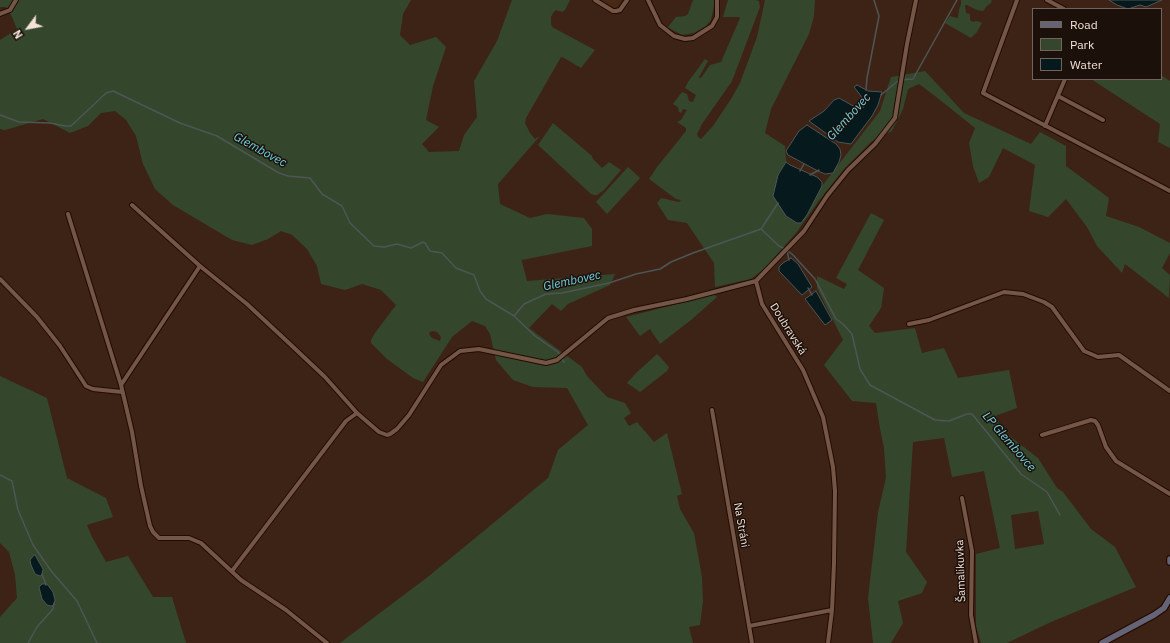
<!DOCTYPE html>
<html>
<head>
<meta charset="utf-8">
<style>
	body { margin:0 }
	#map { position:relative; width:1170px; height:643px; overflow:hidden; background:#3d2316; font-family:"IBM Plex Sans",sans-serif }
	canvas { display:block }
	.legend { position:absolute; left:1032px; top:8px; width:130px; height:72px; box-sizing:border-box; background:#1c100a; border:1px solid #72645d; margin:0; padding:5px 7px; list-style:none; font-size:12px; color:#f4e2d9 }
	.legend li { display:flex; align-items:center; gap:8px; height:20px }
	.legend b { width:20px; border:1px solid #72645d }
	.north { position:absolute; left:8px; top:8px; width:40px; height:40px; -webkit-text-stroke:3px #1c100a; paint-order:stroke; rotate:238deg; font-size:11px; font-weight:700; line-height:16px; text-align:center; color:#f4e2d9 }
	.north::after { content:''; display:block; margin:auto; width:14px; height:18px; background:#f4e2d9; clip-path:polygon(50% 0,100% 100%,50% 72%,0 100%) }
</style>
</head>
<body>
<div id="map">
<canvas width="1170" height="643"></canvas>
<ul class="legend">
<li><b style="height:5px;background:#656476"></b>Road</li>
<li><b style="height:11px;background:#34472d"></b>Park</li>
<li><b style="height:11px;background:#06191c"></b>Water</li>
</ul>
<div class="north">N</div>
</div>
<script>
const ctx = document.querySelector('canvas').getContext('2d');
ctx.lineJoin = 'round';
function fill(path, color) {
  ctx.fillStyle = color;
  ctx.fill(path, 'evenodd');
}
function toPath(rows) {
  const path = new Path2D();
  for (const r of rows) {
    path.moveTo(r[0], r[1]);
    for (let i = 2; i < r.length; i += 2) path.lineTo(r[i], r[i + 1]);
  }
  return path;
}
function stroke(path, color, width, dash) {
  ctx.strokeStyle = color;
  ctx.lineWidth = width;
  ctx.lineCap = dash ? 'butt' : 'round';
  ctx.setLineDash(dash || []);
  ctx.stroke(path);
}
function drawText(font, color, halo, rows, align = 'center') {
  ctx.font = font + ' "IBM Plex Sans",sans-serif';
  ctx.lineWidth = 3;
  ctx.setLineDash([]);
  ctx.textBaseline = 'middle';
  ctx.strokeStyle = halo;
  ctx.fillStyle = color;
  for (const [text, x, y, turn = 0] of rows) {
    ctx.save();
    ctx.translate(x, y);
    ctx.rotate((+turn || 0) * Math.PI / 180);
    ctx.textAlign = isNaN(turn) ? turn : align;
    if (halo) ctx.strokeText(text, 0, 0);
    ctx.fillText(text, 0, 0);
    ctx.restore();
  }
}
fill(toPath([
	[601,0,622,0,617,7,614,8]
]), '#482817');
fill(toPath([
	[0,0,411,0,403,14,400,35,410,45,436,37,446,47,433,86,426,120,439,127,422,144,429,152,459,151,464,135,477,117,474,81,497,41,512,0,570,0,565,10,562,12,556,10,553,13,551,17,551,24,552,27,595,50,581,68,564,58,561,57,526,118,525,123,530,133,535,139,540,136,498,184,500,204,530,218,547,214,584,218,592,229,592,246,522,260,521,258,527,281,615,274,610,285,568,304,561,311,552,304,529,328,582,367,587,376,607,397,625,403,631,413,624,418,629,426,637,422,654,442,667,433,682,494,677,496,680,509,694,533,702,577,703,601,700,625,689,627,693,643,340,643,429,576,548,478,558,450,588,425,567,388,533,387,513,380,496,360,490,334,485,326,472,321,452,337,423,382,413,378,387,359,371,343,371,340,375,333,396,305,381,290,362,284,345,290,321,284,317,266,307,249,292,235,281,231,268,239,252,245,232,240,173,205,155,189,143,164,136,136,126,120,115,111,101,113,88,126,70,133,43,119,5,130,0,129,0,40,17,29,12,17,6,7,0,7],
	[433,331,437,332,441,337,440,341,432,338,429,334,430,332],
	[693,0,714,0,714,6,711,20,706,26,694,33,682,35,669,28,668,27,676,17,685,16,688,14],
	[728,0,756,0,759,1,760,7,732,81,702,124,697,134,698,137,701,139,713,126,731,99,740,83,757,37,765,0,815,0,814,16,809,34,771,109,765,133,785,146,786,162,778,175,786,216,797,223,801,223,807,215,822,186,880,111,891,77,925,71,964,113,1031,144,1040,132,1066,146,1066,166,1109,198,1106,216,1139,227,1170,243,1170,253,1162,268,1170,275,1169,298,1125,264,1122,273,1097,246,1087,227,1066,199,1048,217,1029,211,1035,165,1003,148,989,177,979,183,973,166,969,143,975,128,935,96,919,84,908,89,903,109,892,131,872,141,844,169,818,202,796,233,765,268,751,279,715,287,714,263,687,223,668,220,657,203,661,198,679,202,681,200,676,199,649,179,657,167,686,131,686,128,677,122,681,120,687,110,683,109,681,113,679,112,678,107,673,104,682,92,687,94,689,101,693,102,696,95,685,88,688,82,705,59,708,61,699,77,700,78,701,78,710,65,721,62,740,18,739,17,723,17],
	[961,0,992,0,991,3,986,7,983,11,977,10,967,5,965,5,966,13,970,14,970,20,973,22,977,21,982,23,977,32,971,38,945,23,950,16,957,18,958,18,959,10,961,4],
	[1161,75,1170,81,1170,148,1158,142,1160,124,1091,79,1161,79],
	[553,123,592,156,593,159,602,168,609,162,621,170,604,190,597,195,594,195,591,194,538,145],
	[628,167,640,178,607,214,596,202],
	[871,213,884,220,858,270,884,288,881,308,869,326,875,333,915,328,922,353,944,348,958,378,1009,370,1017,408,995,416,1002,430,1038,458,1057,488,1063,492,1091,529,1115,547,1136,587,1051,622,1007,643,981,643,976,626,976,554,1000,548,984,471,952,477,944,438,913,442,906,552,927,582,922,593,898,601,903,623,891,643,873,643,868,598,878,512,886,478,884,448,880,429,876,403,852,401,824,365,843,340,817,288,817,276,844,289,847,284,836,278],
	[1038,511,1044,544,1015,549,1011,515],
	[712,295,715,295,717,297,691,320,660,344,650,329,640,336,626,317],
	[657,354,661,358,669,367,667,371,640,392,627,383,636,373],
	[0,376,47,398,67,478,106,498,113,517,87,525,92,537,106,562,128,556,153,597,172,597,186,643,0,643,0,617,17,598,15,575,9,552,0,543],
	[44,584,47,584,53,592,42,599,39,587]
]), '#34472d');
const water = toPath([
	[1109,0,1162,0,1146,7,1140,5,1128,9,1117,5,1109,0],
	[857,85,868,91,882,92,878,105,872,116,851,144,838,142,809,121,824,111,834,100,839,98,855,107,864,107,861,96,854,87,857,85],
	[807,125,836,144,840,149,841,155,839,162,833,173,825,174,818,171,788,155,786,151,799,131,807,125],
	[786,162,790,165,817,177,822,182,822,186,807,215,801,223,797,223,786,216,773,196,778,175,786,162],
	[791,258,798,264,812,287,802,295,779,271,779,267,783,263,791,258],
	[816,291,832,320,825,325,805,299,816,291],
	[34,555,35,555,43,569,42,575,40,576,35,574,31,565,30,560,34,555],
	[42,584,47,584,53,592,55,600,54,605,51,606,47,605,42,599,39,587,42,584]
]);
fill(water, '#06191c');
stroke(water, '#4d5555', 1);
stroke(toPath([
	[866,90,867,78,879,16,874,0],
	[881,95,899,80,913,79,957,0],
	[0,115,19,122,50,123,65,126,71,126,106,93,113,91,180,123,217,136,279,173,288,176,310,178,322,194,342,206,350,223,374,246,384,247,397,244,411,248,423,242,425,243,430,251,442,253,456,268,474,275,480,291,486,299,514,316,524,304,546,294,562,293,609,283,636,274,660,269,671,262,693,253,761,229,778,203],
	[800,171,804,164],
	[810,175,819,170],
	[761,229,779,246,787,250,793,255,815,279,836,319,843,324,852,334,860,369,870,385,935,420,949,421,967,414,972,414,1021,474,1047,492,1060,515],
	[787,250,789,260],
	[808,288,812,295],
	[514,316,535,336,558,352,564,362],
	[0,475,12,481,18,510,33,545,52,572,77,601,97,643],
	[42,574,46,585],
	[28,643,37,627,53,609,54,603]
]), '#4d5555', 1.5);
const minor = toPath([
	[595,0,613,11,616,11,620,10,627,0],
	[648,0,660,25,674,36,685,39,693,38,712,26,717,17,717,0],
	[1017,0,983,93,1170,191],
	[1047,0,1064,9],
	[0,14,10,10,16,0],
	[1058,96,1103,120],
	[1045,126,1065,79],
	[132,205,200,266,247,304,291,345,325,377,357,413],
	[68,214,121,385,132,432,141,486,150,526,153,532,159,538,189,538,201,543,241,580,286,610,327,643],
	[0,279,37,317,60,346,86,386,93,389,122,392],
	[909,324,929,320,1004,292,1023,294,1044,302,1052,307,1084,351,1098,357,1119,355,1170,391],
	[121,385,200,266],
	[712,410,752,643],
	[1042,435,1091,420,1095,421,1098,425,1106,447,1116,461,1170,494],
	[962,498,972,551,971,615,976,643],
	[232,571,346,421,357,413,379,432,387,435,390,434,397,429,409,415,441,365,460,351,479,349,546,363,557,360,608,318,634,310,687,299,756,281],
	[749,626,832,610],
	[828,643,832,610,834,563,835,491,833,467,823,417,803,370,762,304,756,281,804,231,827,196,848,170,875,144,895,118,907,44,916,0]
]);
const secondary = toPath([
	[1170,559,1170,562],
	[1102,643,1154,615,1164,608,1170,598]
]);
stroke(minor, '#230b02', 6);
stroke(secondary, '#230b02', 8);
stroke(minor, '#745647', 4);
stroke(secondary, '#656476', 5.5);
drawText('11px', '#f4e2d9', '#1c100a', [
	["Doubravská",788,329,58],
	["Na Stráni",741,525,80],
	["Šamalikuvka",961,571,-92]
]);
drawText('italic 12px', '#6fd2e1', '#1c100a', [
	["Glembovec",849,117,-48],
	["Glembovec",260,150,29],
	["Glembovec",572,281,-12],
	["LP Glembovce",1009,442,49]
]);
</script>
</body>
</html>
